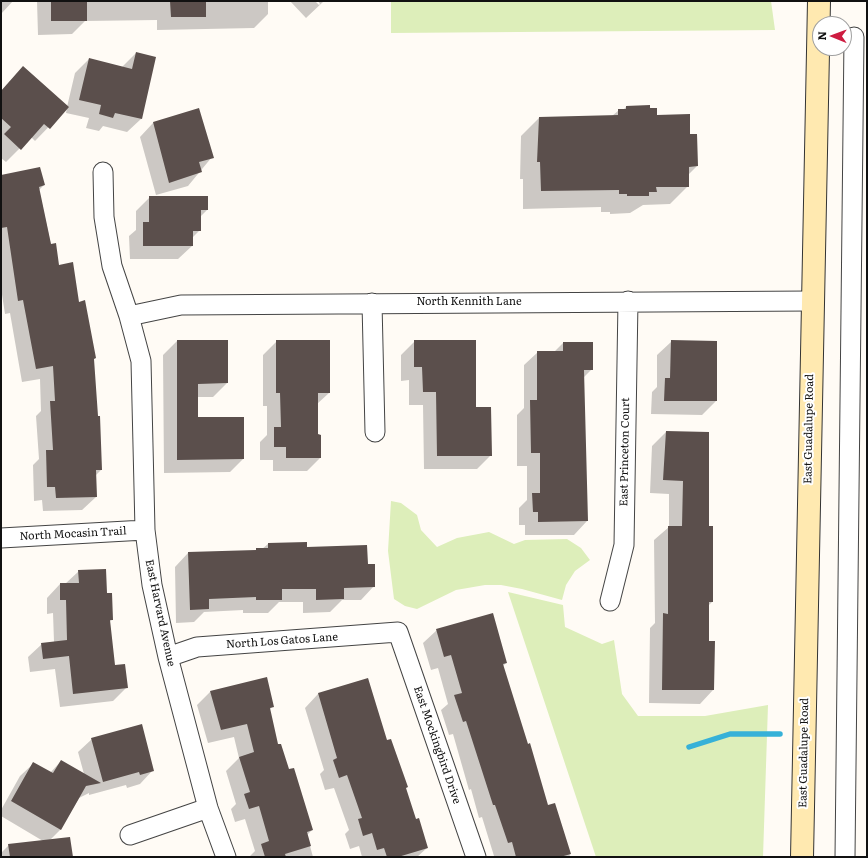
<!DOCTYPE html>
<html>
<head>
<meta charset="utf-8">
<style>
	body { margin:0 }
	#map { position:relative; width:868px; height:858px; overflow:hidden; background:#fffbf5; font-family:Literata,serif }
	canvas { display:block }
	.frame { position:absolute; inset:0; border:2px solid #111; pointer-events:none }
	.north { position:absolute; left:812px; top:16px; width:40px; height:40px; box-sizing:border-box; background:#fff; border:1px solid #a0a0a0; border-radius:50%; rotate:271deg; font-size:11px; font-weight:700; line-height:16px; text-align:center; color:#111 }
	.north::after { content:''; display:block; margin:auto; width:14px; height:18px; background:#ce1c41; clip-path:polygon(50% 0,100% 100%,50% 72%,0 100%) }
</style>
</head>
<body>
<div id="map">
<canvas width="868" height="858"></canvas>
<div class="frame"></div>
<div class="north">N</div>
</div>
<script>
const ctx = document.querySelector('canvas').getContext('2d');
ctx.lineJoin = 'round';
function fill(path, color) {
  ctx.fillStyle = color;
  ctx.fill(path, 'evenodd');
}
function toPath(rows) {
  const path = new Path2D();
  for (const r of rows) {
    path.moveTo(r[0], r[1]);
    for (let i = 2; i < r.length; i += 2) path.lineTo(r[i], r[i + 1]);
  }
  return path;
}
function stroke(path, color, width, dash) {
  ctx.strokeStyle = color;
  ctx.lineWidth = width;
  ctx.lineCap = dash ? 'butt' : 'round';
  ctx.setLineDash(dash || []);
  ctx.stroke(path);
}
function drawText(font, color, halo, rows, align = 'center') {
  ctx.font = font + ' Literata,serif';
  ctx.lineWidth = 4;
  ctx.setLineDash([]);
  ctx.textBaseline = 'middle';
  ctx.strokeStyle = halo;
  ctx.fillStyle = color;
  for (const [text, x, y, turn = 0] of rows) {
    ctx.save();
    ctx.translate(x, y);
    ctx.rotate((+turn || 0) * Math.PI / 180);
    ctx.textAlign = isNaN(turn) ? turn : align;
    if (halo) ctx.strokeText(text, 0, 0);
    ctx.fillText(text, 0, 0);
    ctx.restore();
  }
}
fill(toPath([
	[391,1,771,1,775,30,391,33],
	[391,501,401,503,417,515,421,530,437,547,457,538,489,532,514,544,525,540,567,539,581,548,590,560,575,571,566,585,562,600,522,589,501,585,485,585,456,590,417,609,405,606,394,599,388,551],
	[508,592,563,605,565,627,602,644,614,640,622,694,638,716,705,716,768,705,763,857,596,857]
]), '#ddeeba');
fill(toPath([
	[1,1,13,1,1,14],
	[37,1,268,1,268,14,254,28,157,30,157,20,85,21,72,34,38,35],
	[290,1,315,1,319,5,320,4,318,1,324,1,306,18],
	[136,53,141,119,127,132,103,126,99,131,86,128,89,118,66,113,67,108,35,141,31,137,6,162,1,158,1,91,10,81,67,107,75,73,89,59,122,67],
	[649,106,656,116,689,135,697,166,688,175,688,186,670,204,643,205,630,213,610,214,610,212,601,212,601,207,523,209,523,179,520,179,521,136,539,118,612,116,619,110,623,110,626,107],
	[198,110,212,157,188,186,156,195,140,137,153,123],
	[1,176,44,185,39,190,51,245,58,266,78,303,93,359,101,470,95,476,96,497,82,510,43,511,42,500,34,501,33,465,39,459,36,416,41,411,40,379,22,382,10,313,5,314,1,288],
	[150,197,207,210,200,217,200,230,192,238,192,246,178,259,130,259,129,236,136,230,136,211],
	[177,341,227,383,213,397,197,397,197,418,243,459,230,472,164,473,163,355],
	[277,341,329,393,317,404,317,435,320,458,307,471,273,471,273,460,260,460,260,442,267,435,267,406,263,406,263,355],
	[415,341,475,408,491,455,477,469,424,469,423,405,409,405,409,380,401,381,401,355],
	[671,342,716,342,716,401,702,415,651,414,652,392,657,387,657,355],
	[563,343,592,369,583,378,587,521,574,535,525,535,525,525,519,525,519,508,527,500,527,466,517,466,517,415,524,408,524,365,538,352,554,352],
	[666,432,708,527,712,602,708,606,708,642,714,642,713,690,700,704,649,703,650,628,655,623,654,540,669,527,669,494,650,493,652,446],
	[268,544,306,548,367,565,374,586,361,600,342,600,330,612,303,613,303,602,279,602,268,613,243,613,243,610,204,612,194,622,176,623,175,567,188,553,255,551,262,549],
	[79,571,106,594,112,620,109,622,114,666,127,687,113,701,60,707,55,669,30,672,28,657,42,644,54,642,53,613,47,614,47,598,60,584,65,584],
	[437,630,506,663,503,666,547,806,569,850,570,857,494,856,482,817,479,818,471,789,469,790,453,734,449,735,441,710,448,704,438,668,431,670,423,643],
	[368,679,386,742,427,848,417,857,362,857,359,846,350,849,345,834,349,830,334,788,325,790,320,774,324,770,305,708,318,694],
	[210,692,272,707,269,710,277,746,312,830,307,835,313,857,249,857,255,851,245,819,235,822,231,809,236,804,226,771,239,758,234,737,208,743,197,705],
	[92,739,153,770,140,784,127,788,126,785,89,795,89,793,79,798,60,830,50,840,72,857,1,857,1,853,9,845,43,841,1,816,1,810,20,776,34,763,50,773,61,761,84,774,78,752]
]), '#0003');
stroke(toPath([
	[689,747,730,734,780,734]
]), '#36b1d8', 5.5);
fill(toPath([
	[51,1,87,1,87,21,51,21],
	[170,1,206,1,206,17,171,17],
	[136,52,156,57,142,119,115,113,113,118,99,114,101,105,79,100,89,58,132,69],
	[23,66,69,107,50,129,44,124,21,150,4,134,11,127,1,118,1,91],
	[650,105,650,108,657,108,657,115,690,114,690,134,697,134,698,166,689,167,689,187,656,187,657,192,649,192,649,196,627,196,627,194,619,194,619,190,541,191,540,162,537,162,539,117,618,115,618,109,626,109,626,106],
	[199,108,214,158,199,162,202,172,169,183,153,122],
	[40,167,45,185,39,187,51,244,56,243,59,265,73,262,79,302,85,300,96,358,94,359,98,416,100,416,102,470,96,470,97,497,56,498,55,487,47,487,46,450,53,450,50,401,55,401,53,366,36,369,23,300,18,301,7,227,1,228,1,175],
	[149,196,208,196,208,210,201,210,201,231,193,231,193,246,143,246,143,222,149,222],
	[177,340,228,340,228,383,198,384,198,417,244,417,244,459,177,460],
	[276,340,330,340,330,393,318,393,318,434,321,435,321,458,286,458,286,447,274,447,274,427,281,427,280,393,276,393],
	[414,340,476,340,476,407,491,407,492,456,437,456,436,392,423,392,422,367,414,367],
	[671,340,717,341,717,401,664,401,665,378,670,378],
	[563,342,593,342,593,370,584,370,588,521,538,522,538,512,533,512,532,493,540,493,540,453,531,453,530,400,537,400,537,351,563,351],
	[666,431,709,432,709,526,713,526,713,602,709,602,709,641,715,641,714,690,662,690,663,613,668,614,668,526,682,526,683,481,663,480],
	[307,542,307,547,367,545,368,564,375,564,375,587,344,588,344,599,316,600,316,589,282,589,282,600,256,600,256,597,209,599,209,609,190,610,188,552,256,550,256,548,268,548,268,543],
	[106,569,107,593,112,593,113,620,110,620,115,665,125,664,128,688,73,694,69,656,43,659,41,643,67,640,66,600,60,600,60,583,79,583,78,570],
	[493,613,507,663,503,664,528,744,530,743,548,805,555,803,571,854,560,857,516,857,512,842,508,843,495,805,493,805,466,721,463,722,454,695,462,693,451,655,444,657,436,629],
	[267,677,274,707,270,708,278,744,281,744,289,769,294,768,313,830,307,832,311,846,285,854,286,857,265,857,261,844,269,841,259,806,249,809,244,794,250,792,239,757,254,752,247,724,221,730,210,691],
	[368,678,387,740,391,739,408,787,406,788,416,819,419,818,428,848,398,857,387,857,384,848,377,850,372,833,363,836,358,819,362,818,347,775,339,778,333,760,337,758,318,693],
	[142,724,154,771,140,775,139,772,103,782,91,738],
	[61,760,101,783,86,786,61,830,11,801,33,762,53,773],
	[70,837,73,857,10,857,8,844]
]), '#5b4f4c');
const street = toPath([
	[103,172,104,217,112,266,129,316,141,361,145,530,152,585,168,657,208,808,226,857],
	[372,303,375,432],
	[129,316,181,305,811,301],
	[1,538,145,530],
	[610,601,624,545,628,301],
	[168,657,197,647,398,632,476,857],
	[130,835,208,808],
	[845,857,854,37]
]);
const secondary = toPath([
	[802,857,819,1]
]);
stroke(street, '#444', 21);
stroke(secondary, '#333', 24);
stroke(street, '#fff', 19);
stroke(secondary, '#ffe9b0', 22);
drawText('11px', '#111', '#fff', [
	["North Kennith Lane",469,302],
	["East Guadalupe Road",809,429,-89],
	["East Princeton Court",625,452,-89],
	["North Mocasin Trail",73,534,-3],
	["East Harvard Avenue",160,613,78],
	["North Los Gatos Lane",282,641,-4],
	["East Mockingbird Drive",437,745,71],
	["East Guadalupe Road",804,753,-89]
]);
</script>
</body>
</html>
